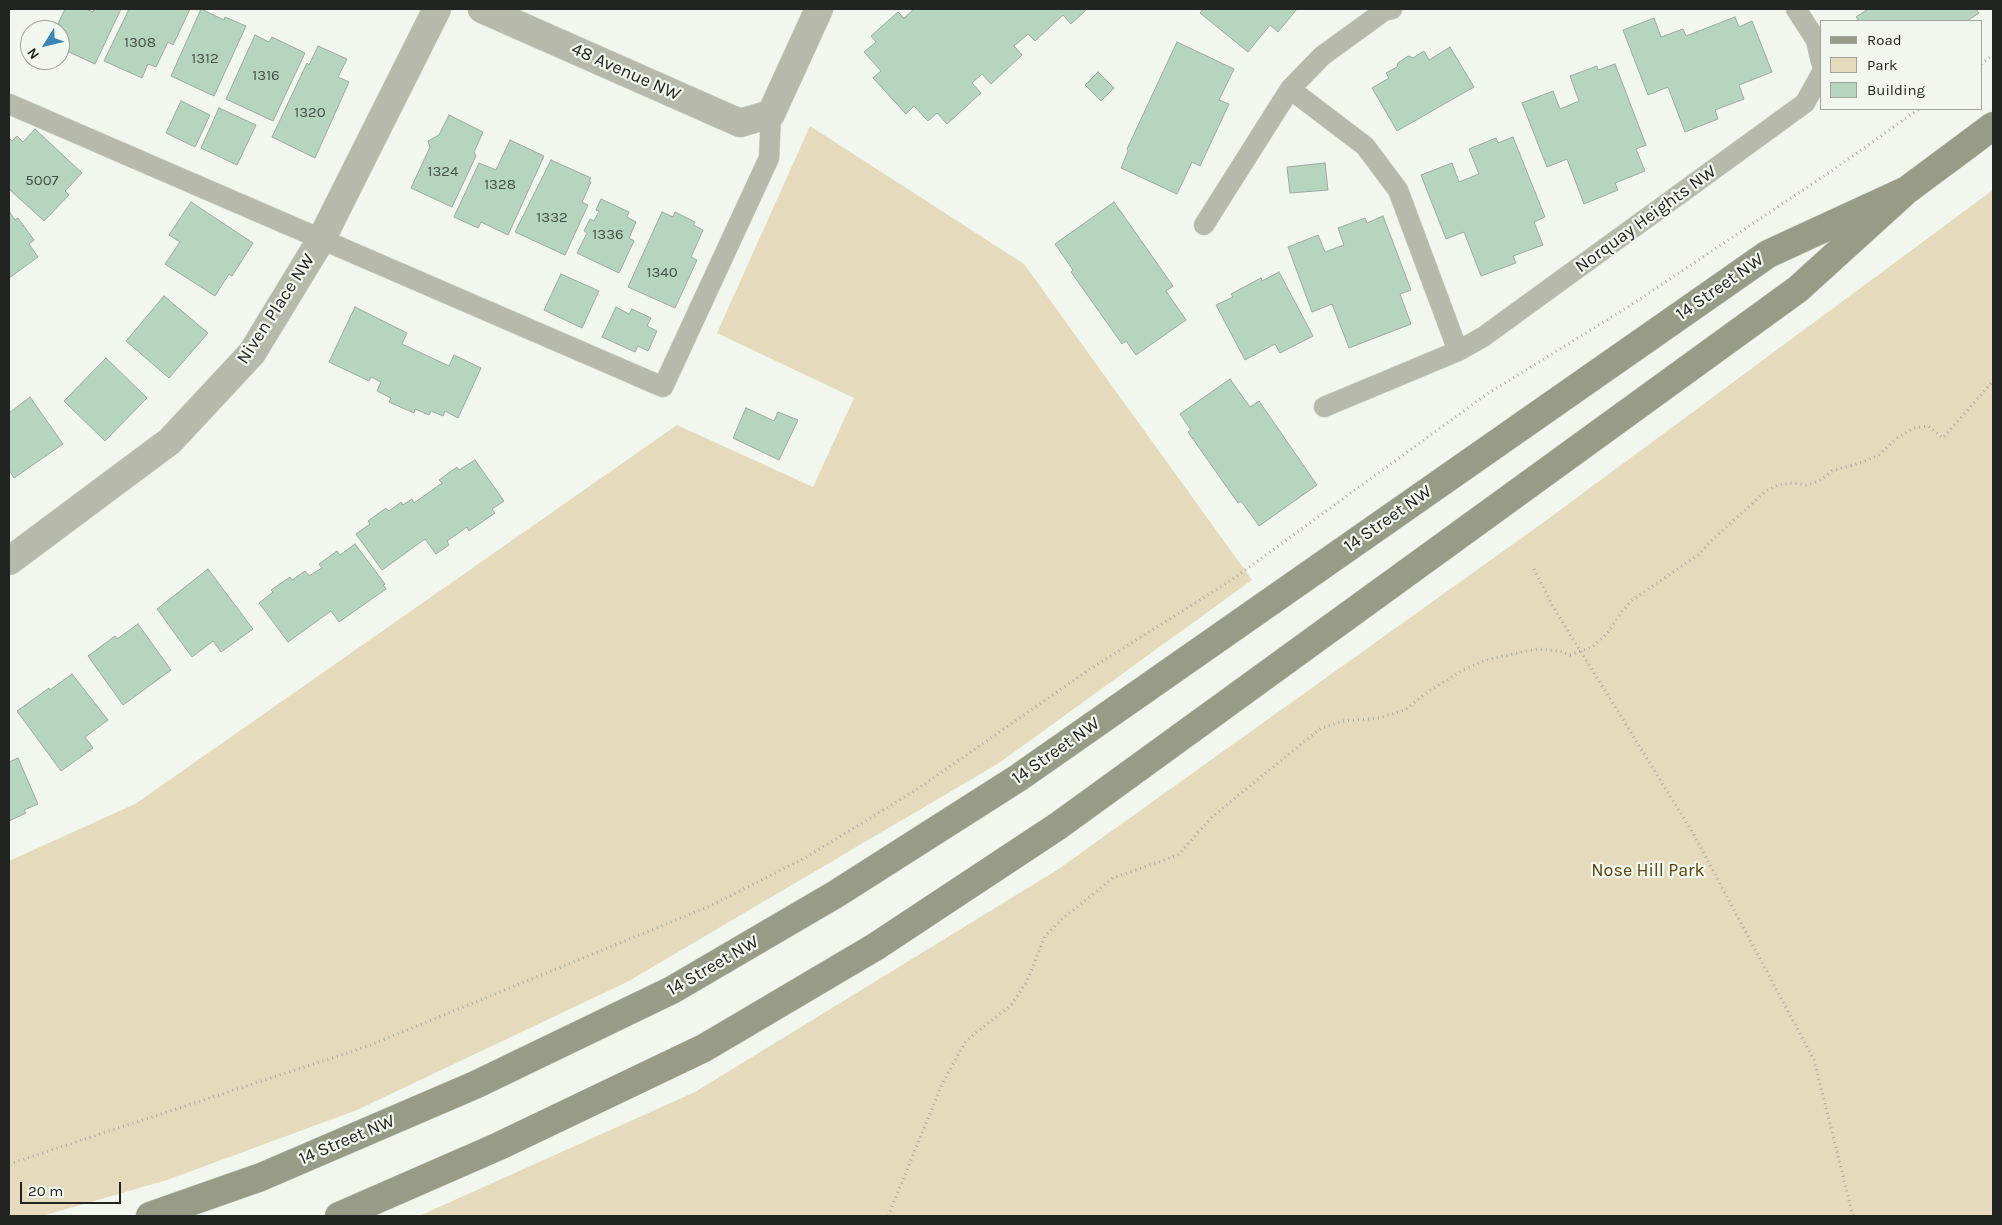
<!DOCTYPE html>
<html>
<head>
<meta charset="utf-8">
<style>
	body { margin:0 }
	#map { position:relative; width:2002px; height:1225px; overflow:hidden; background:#f1f7ee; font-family:Karla,sans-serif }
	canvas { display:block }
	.frame { position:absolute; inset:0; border:10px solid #222421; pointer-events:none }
	.legend { position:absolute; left:1820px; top:20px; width:162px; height:90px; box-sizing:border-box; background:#f1f7ee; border:1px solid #9ea39c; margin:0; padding:6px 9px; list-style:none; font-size:15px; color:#222421 }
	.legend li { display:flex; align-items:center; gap:10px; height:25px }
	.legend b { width:25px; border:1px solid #9ea39c }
	.north { position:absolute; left:20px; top:20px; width:50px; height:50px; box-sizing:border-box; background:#f1f7ee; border:1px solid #9ea39c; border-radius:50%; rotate:234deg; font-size:14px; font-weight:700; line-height:20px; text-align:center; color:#222421 }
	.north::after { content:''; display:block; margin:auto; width:18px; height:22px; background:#3987b9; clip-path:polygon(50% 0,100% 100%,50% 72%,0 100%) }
	.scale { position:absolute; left:20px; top:1182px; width:101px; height:22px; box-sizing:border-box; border:2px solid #222421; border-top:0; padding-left:6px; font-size:15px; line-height:18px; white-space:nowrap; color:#222421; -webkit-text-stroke:4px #f1f7ee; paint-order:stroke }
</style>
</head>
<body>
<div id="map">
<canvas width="2002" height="1225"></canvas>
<div class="frame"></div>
<ul class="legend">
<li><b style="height:6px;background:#989b85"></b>Road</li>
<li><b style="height:14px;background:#e5dabb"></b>Park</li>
<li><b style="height:14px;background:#b5d5bf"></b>Building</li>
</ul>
<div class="north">N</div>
<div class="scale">20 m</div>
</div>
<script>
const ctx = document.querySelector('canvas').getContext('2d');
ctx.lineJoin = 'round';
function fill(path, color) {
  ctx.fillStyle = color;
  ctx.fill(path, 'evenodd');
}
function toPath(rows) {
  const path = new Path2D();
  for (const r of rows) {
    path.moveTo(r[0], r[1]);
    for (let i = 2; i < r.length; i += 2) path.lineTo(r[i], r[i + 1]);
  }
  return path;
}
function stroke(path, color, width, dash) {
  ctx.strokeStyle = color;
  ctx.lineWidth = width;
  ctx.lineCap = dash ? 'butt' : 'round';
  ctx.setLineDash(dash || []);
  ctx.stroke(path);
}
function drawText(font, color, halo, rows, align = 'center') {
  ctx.font = font + ' Karla,sans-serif';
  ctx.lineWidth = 4.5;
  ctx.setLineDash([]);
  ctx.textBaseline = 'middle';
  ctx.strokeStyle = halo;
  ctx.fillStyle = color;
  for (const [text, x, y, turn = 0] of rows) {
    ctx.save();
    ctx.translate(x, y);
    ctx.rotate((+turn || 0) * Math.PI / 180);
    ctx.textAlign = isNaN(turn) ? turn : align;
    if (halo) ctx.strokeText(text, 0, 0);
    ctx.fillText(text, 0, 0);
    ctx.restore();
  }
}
fill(toPath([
	[810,126,1024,264,1252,580,999,763,627,982,357,1110,167,1180,42,1216,9,1216,9,861,135,804,677,425,813,487,854,398,717,333],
	[1993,190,1993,1216,419,1216,695,1092,1057,870,1544,522]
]), '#e5dabb');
const building = toPath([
	[65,9,86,9,93,12,94,9,121,9,95,64,60,48,60,30,55,30,65,9],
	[129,9,190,9,173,45,168,42,156,67,148,64,142,78,104,61,129,9],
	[201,9,224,20,225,17,246,26,214,96,171,76,201,9],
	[914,9,1087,9,1071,24,1063,15,1035,41,1028,34,1014,46,1022,55,991,84,982,74,972,83,981,93,947,124,937,113,928,121,914,106,906,114,873,78,881,71,864,52,876,42,871,36,898,12,904,18,914,9],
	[1203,9,1297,9,1278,32,1270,25,1248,52,1200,13,1203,9],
	[1868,9,1976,9,1979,13,1967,21,1859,21,1856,17,1868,9],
	[1735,17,1739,27,1752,21,1772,72,1739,85,1744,99,1715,110,1718,119,1685,132,1668,87,1648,95,1623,30,1654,18,1661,37,1683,29,1686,36,1735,17],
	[255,35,269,42,272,37,305,53,273,121,226,99,255,35],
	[1177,42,1234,69,1219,100,1229,104,1200,166,1192,162,1177,194,1121,168,1128,151,1127,149,1177,42],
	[318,46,347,59,338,77,349,82,315,158,272,137,307,63,309,65,318,46],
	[1450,47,1474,87,1397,131,1372,88,1389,78,1386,73,1397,67,1398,63,1408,56,1413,58,1424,51,1429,60,1450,47],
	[1615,64,1646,145,1636,149,1645,171,1615,183,1618,190,1584,204,1567,159,1547,167,1522,103,1553,91,1560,109,1579,101,1570,76,1597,66,1598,70,1615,64],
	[1098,72,1114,88,1101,101,1085,85,1098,72],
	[181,101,210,115,195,147,166,133,181,101],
	[219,108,256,125,237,165,201,148,219,108],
	[449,115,483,132,474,152,476,156,452,207,411,188,430,147,428,141,439,135,449,115],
	[35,129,82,173,65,191,69,195,44,221,9,189,9,138,12,141,17,136,23,142,35,129],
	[1513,137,1545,217,1534,222,1543,245,1513,256,1516,263,1481,276,1464,232,1446,239,1421,175,1452,163,1459,182,1479,174,1469,149,1496,138,1498,143,1513,137],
	[510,140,544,156,508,235,481,222,478,228,454,217,479,163,496,170,510,140],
	[551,160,591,178,589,181,591,182,582,202,588,205,565,255,515,232,551,160],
	[1325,163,1328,190,1290,193,1287,167,1325,163],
	[601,199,629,212,627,217,636,222,629,238,634,241,619,273,577,253,587,233,584,231,590,219,594,221,599,211,596,210,601,199],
	[191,202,253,243,232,276,229,274,215,296,165,264,180,242,169,235,191,202],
	[1114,202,1173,286,1166,291,1186,320,1136,355,1126,341,1122,344,1071,272,1073,270,1055,244,1114,202],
	[9,211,15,220,18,218,34,240,29,244,38,257,9,278,9,211],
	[662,212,673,217,675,212,695,222,693,225,703,230,691,257,697,260,675,308,628,287,662,212],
	[1383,216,1411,290,1400,294,1411,324,1349,348,1332,304,1312,312,1288,247,1318,235,1325,252,1344,245,1338,228,1365,218,1367,223,1383,216],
	[1279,272,1313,336,1280,353,1275,344,1245,360,1216,305,1233,297,1231,294,1261,278,1262,281,1279,272],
	[561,274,599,291,582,328,544,310,561,274],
	[164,296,208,333,169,378,126,341,164,296],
	[355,307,407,333,402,344,449,366,454,355,481,368,458,418,445,411,443,416,431,411,429,415,415,409,414,413,389,402,391,398,377,391,381,382,371,377,369,381,329,362,355,307],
	[616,307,629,314,632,309,651,318,647,326,657,331,648,351,638,346,635,352,602,337,616,307],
	[106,358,147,398,105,441,64,401,106,358],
	[1230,379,1250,407,1259,401,1317,485,1259,526,1241,501,1238,503,1188,432,1191,430,1180,414,1230,379],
	[30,397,63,444,14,478,9,470,9,413,30,397],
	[746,408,774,421,778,412,798,420,779,460,733,438,746,408],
	[475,460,504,501,492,509,495,513,469,531,467,527,447,541,449,545,436,554,425,539,382,570,356,534,370,524,368,521,386,508,389,511,401,502,403,505,412,499,414,503,442,483,439,480,457,467,459,470,475,460],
	[355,544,385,584,383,585,386,589,339,622,331,611,288,642,259,603,273,592,271,590,290,577,292,580,305,571,309,576,322,568,319,564,337,551,340,555,355,544],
	[208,569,253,629,221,652,213,641,192,657,157,609,208,569],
	[138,624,171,670,123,705,88,656,115,636,117,639,138,624],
	[72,674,108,720,85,737,93,748,61,771,17,711,49,688,50,690,72,674],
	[18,758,38,804,24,810,26,813,9,821,9,762,18,758]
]);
fill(building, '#b5d5bf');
stroke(building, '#9fa8a2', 1);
const service = toPath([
	[1796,9,1816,40,1821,62],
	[1290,89,1365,146,1398,190,1458,351],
	[9,104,663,387,769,158,771,114],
	[1204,225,1290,89,1322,56,1384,11,1392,9],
	[1324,407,1458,351,1483,337,1805,103,1821,74]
]);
const minor = toPath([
	[482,9,740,123,771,114,819,9],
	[9,561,170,441,252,353,322,238,437,9]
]);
const secondary = toPath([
	[150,1216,261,1177,475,1085,672,990,836,894,1018,778,1768,254,1907,190],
	[339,1216,497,1147,704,1048,875,947,1058,826,1798,289,1907,190,1993,126]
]);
stroke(service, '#ccd1c9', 21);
stroke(minor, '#ccd1c9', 29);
stroke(secondary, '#ccd1c9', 29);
stroke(toPath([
	[1981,64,1993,55],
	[1534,569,1555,610,1693,833,1814,1060,1853,1216],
	[9,1164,368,1046,710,906,803,859,916,790,1090,669,1230,581,1487,394,1628,307,1830,172,1919,109],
	[888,1216,943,1082,966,1041,1012,1004,1027,981,1045,936,1062,919,1113,878,1178,855,1212,817,1321,728,1344,721,1379,718,1405,710,1429,691,1463,670,1485,660,1537,649,1560,651,1570,655,1592,647,1607,634,1622,611,1634,599,1698,555,1713,539,1766,491,1778,485,1792,483,1806,485,1819,481,1832,471,1863,462,1879,455,1897,438,1914,428,1928,426,1943,438,1993,381]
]), '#a5a9a2', 3, [1, 4]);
stroke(service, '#b7b9aa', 20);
stroke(minor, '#b7b9aa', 28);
stroke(secondary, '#989b85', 28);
drawText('15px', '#475048', null, [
	["1308",140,43],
	["1312",205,59],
	["1316",266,76],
	["1320",310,113],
	["1324",443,172],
	["5007",42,181],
	["1328",500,185],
	["1332",552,218],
	["1336",608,235],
	["1340",662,273]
]);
drawText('18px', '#222421', '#f1f7ee', [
	["48 Avenue NW",626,72,24],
	["Norquay Heights NW",1646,219,-36],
	["14 Street NW",1720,287,-35],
	["Niven Place NW",276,309,-57],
	["14 Street NW",1388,519,-35],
	["14 Street NW",1056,751,-35],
	["14 Street NW",713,966,-30],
	["14 Street NW",347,1140,-23]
]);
drawText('18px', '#57450a', '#f1f7ee', [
	["Nose Hill Park",1648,871]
]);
</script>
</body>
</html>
